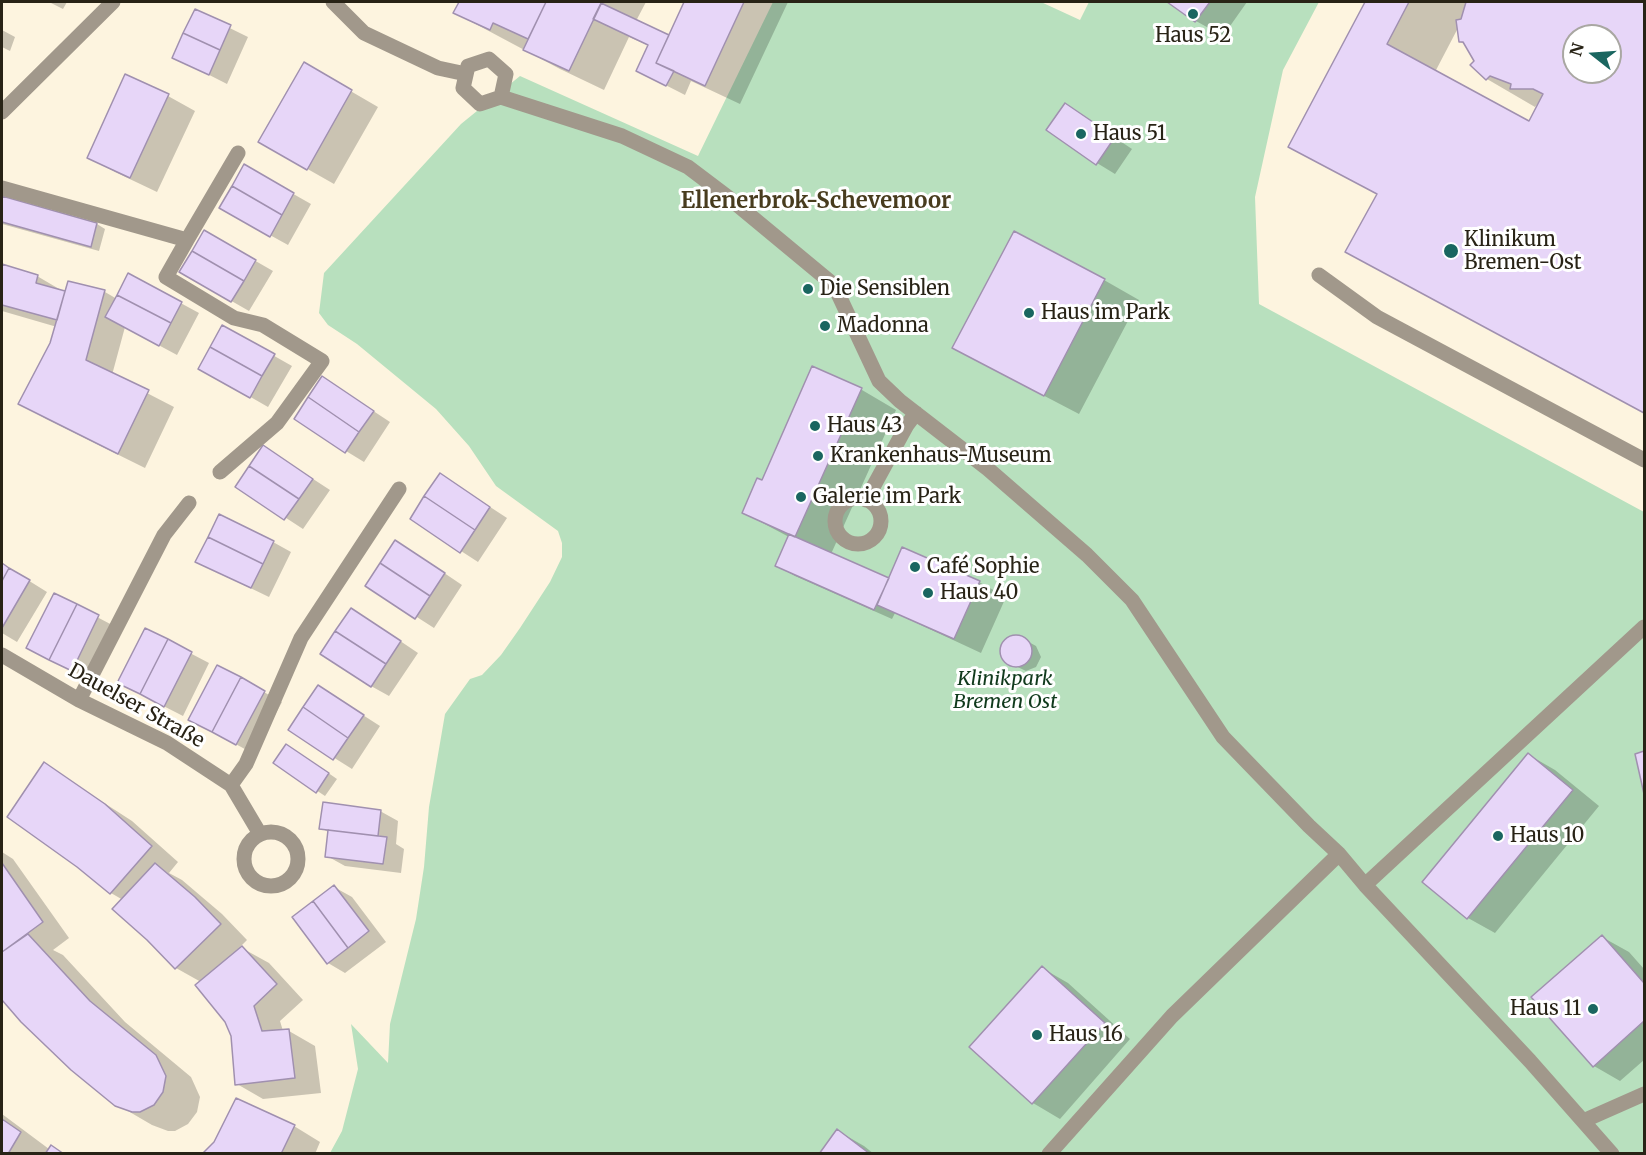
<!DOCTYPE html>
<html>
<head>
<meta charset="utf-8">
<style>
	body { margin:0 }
	#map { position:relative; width:1646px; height:1155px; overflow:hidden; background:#fdf4df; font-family:Merriweather,serif }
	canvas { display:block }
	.frame { position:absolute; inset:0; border:3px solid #282316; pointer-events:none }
	.north { position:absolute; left:1562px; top:24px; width:60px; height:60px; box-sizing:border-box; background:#fff; border:2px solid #a9a7a2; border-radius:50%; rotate:287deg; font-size:16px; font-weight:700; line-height:24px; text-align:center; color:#282316 }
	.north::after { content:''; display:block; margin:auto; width:21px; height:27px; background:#1a6660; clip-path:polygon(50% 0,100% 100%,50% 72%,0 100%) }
</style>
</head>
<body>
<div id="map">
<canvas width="1646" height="1155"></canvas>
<div class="frame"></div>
<div class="north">N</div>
</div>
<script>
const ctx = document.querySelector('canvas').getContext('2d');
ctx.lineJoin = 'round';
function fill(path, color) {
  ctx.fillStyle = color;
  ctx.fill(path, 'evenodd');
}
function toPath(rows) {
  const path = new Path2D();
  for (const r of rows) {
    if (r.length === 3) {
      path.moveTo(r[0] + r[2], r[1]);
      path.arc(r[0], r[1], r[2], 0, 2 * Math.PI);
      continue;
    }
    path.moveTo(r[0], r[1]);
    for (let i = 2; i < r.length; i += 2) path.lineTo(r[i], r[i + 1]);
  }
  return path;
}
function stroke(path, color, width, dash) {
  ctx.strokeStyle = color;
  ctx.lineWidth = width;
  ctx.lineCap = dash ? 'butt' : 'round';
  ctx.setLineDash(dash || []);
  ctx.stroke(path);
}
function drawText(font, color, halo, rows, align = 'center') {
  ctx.font = font + ' Merriweather,serif';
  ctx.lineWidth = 6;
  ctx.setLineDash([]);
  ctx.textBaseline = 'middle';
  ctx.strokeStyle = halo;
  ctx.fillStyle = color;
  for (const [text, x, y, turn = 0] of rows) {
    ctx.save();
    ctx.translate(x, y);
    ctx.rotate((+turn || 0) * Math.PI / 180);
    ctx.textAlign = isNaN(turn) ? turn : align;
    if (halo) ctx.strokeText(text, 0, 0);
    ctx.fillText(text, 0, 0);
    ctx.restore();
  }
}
fill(toPath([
	[773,2,1041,2,1080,20,1089,2,1319,2,1283,70,1255,197,1259,304,1644,512,1644,1153,330,1153,342,1131,358,1069,351,1024,388,1063,390,1024,416,919,424,867,429,807,445,714,470,679,482,675,501,655,520,628,550,582,562,557,562,543,558,531,496,486,469,446,436,409,357,344,328,325,319,313,324,273,461,124,520,76,698,156]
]), '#b8e0be');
fill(toPath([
	[49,2,67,2,63,9],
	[461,2,646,2,636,21,670,37,686,2,788,2,740,104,691,81,685,95,638,71,650,46,629,37,604,90,560,69,455,13],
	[1170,2,1247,2,1223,36,1196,21],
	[1367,2,1644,2,1644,413,1347,252,1378,195,1290,146],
	[1458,28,1460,42,1467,45,1487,79,1535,107,1540,101,1530,123,1435,72],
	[1574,36,1610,36,1610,72,1574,72],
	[195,11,248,37,227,84,174,57],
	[2,30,15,37,10,51,2,47],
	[304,64,378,107,334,184,260,142],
	[168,96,195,111,157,192,115,172,89,157],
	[1066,105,1132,149,1115,174,1097,163],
	[244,166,311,204,288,245,221,208],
	[2,198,97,224,105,229,99,251,2,224],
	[205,232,273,271,249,311,181,272],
	[2,266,37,276,66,293,69,283,105,292,117,299,129,275,199,313,177,355,125,327,112,375,174,407,145,468,46,419,20,404,52,343,57,327,2,311],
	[1104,280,1139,300,1079,414,989,367],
	[223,327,292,366,268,407,200,368],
	[812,368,862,390,896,410,831,554,890,580,979,582,1006,597,981,653,895,613,892,619,795,576,777,566,789,537,744,513,762,482],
	[340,389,390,422,364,462,346,451],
	[264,447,330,490,303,529,237,486],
	[458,486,507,518,478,562,461,551],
	[273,542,291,552,269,597,215,571],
	[413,552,462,585,434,628,367,585],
	[2,564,47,592,17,642,2,633],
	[55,595,116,627,90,680,46,658],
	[369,620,418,653,389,696,371,686],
	[146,630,209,663,183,716,136,692],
	[1016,635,1036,646,1041,657,1036,667,1026,671,1005,661,1001,650,1005,640],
	[218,667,282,702,254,754,208,729],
	[319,687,380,726,352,769,290,730],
	[295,750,337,779,325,796,275,763],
	[1529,755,1555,770,1599,806,1495,933,1468,918,1424,882],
	[44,764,132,821,178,862,169,873,182,880,222,914,247,940,240,947,269,963,303,1000,280,1021,283,1031,289,1031,315,1046,321,1093,263,1099,237,1084,232,1035,226,1021,201,982,176,968,123,900,111,893],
	[380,811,398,821,396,844,404,849,401,873,345,866,327,856,330,833,321,828],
	[2,852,13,859,69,938,53,950,63,955,125,1022,191,1077,200,1097,197,1112,188,1124,175,1131,168,1131,152,1125,116,1104,22,1021,2,998],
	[334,887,352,897,386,942,345,973,328,963],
	[1602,937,1629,952,1644,969,1644,1060,1620,1081,1594,1066],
	[1042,968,1068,983,1130,1039,1060,1119,1033,1103,971,1047],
	[2,1114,49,1149,63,1154,2,1154],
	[294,1126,320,1142,315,1154,204,1154],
	[838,1131,864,1146,874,1154,821,1154]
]), '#0003');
const building = toPath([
	[459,2,546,2,528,39,493,23,490,30,453,13,459,2],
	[546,2,602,2,569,71,523,50,546,2],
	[684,2,744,2,705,86,656,63,684,2],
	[1167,2,1210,2,1195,22,1167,2],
	[1365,2,1409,2,1387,44,1529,121,1543,94,1533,89,1510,89,1511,84,1490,76,1486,80,1470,65,1474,61,1463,42,1459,42,1456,20,1461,19,1466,2,1644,2,1644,413,1345,252,1377,194,1288,147,1365,2],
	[1574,36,1610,36,1610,72,1574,72,1574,36],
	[601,3,669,35,656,63,674,71,666,86,636,71,648,45,593,19,601,3],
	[195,9,231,25,220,50,183,33,195,9],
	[183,33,220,50,209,75,172,58,183,33],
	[304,62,352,90,307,170,258,142,304,62],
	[125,74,169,94,130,178,87,158,125,74],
	[1065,103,1115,137,1096,165,1046,130,1065,103],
	[244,164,294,193,282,215,232,186,244,164],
	[232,186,282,215,270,237,219,208,232,186],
	[2,196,97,223,91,247,2,222,2,196],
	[204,230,256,260,244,281,192,251,204,230],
	[1014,231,1105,279,1044,396,952,348,1014,231],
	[192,251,244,281,231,302,179,272,192,251],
	[2,264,38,275,36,283,65,291,57,320,2,305,2,264],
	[128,273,182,302,171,323,117,295,128,273],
	[68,281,105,290,86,360,149,390,118,454,18,404,50,343,68,281],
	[117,295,171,323,159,346,105,317,117,295],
	[222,325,275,354,262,376,210,347,222,325],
	[210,347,262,376,250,398,198,369,210,347],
	[812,366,862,388,795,537,742,513,757,478,762,480,812,366],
	[322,376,374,411,359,432,308,397,322,376],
	[308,397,359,432,345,453,294,419,308,397],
	[263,445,313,479,299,499,249,466,263,445],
	[249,466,299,499,284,520,235,487,249,466],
	[440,473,490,507,475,530,424,496,440,473],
	[424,496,475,530,460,553,410,519,424,496],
	[219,514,274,541,263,564,208,537,219,514],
	[789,534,889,578,874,610,775,566,789,534],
	[208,537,263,564,251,588,195,562,208,537],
	[395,540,445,573,430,596,380,563,395,540],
	[902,547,980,581,954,639,877,605,902,547],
	[2,563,9,568,2,581,2,563],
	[380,563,430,596,415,619,365,586,380,563],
	[9,568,30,580,2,628,2,581,9,568],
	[54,593,77,604,49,660,26,648,54,593],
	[77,604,99,615,72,671,49,660,77,604],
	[351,608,401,641,386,664,335,631,351,608],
	[145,628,168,639,140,694,117,683,145,628],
	[335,631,386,664,371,687,320,654,335,631],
	[1016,651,16],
	[168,639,192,652,164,707,140,694,168,639],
	[217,665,241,677,212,732,188,720,217,665],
	[241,677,265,691,236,745,212,732,241,677],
	[318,685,364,715,348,738,303,707,318,685],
	[303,707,348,738,333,760,288,730,303,707],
	[286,744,329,773,316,793,273,763,286,744],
	[1644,751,1644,794,1635,754,1644,751],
	[1528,753,1573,790,1467,919,1422,882,1528,753],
	[44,762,105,804,152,846,110,894,77,867,7,817,44,762],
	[323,802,381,810,378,836,319,829,323,802],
	[328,830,387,837,383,864,325,857,328,830],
	[2,863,43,922,2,952,2,863],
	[155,863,195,897,221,924,175,969,147,940,112,909,155,863],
	[334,885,369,931,348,948,313,901,334,885],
	[313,901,348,948,327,964,292,917,313,901],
	[28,934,90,1001,156,1055,166,1076,163,1092,154,1105,140,1112,132,1112,115,1106,71,1070,21,1022,2,1000,2,952,28,934],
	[1602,935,1644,983,1644,1021,1593,1067,1531,997,1602,935],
	[242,946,277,984,254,1006,262,1031,289,1029,295,1078,235,1085,231,1036,225,1022,195,985,242,946],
	[1042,966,1105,1023,1032,1104,969,1047,1042,966],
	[236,1098,295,1125,281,1154,202,1154,214,1142,236,1098],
	[2,1119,21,1132,8,1154,2,1154,2,1119],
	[837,1129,870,1154,819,1154,837,1129],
	[51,1145,64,1154,45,1154,51,1145]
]);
fill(building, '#e7d6f8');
stroke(building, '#a090af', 1.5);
stroke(toPath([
	[333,2,364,33,438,68,466,74],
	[501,97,480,104,463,88,468,66,489,59,506,74,501,97,622,136,688,167,729,198,834,285,879,381,900,401,988,469,1087,555,1132,600,1223,737,1309,826,1339,854,1365,885,1530,1061,1612,1154],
	[2,112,113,2],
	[2,188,187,240,166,277,234,318,263,325,322,361,277,423,220,472],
	[187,240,238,153],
	[1319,275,1377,317,1644,460],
	[858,521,23],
	[866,500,907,425,916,413],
	[2,655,79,700,167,743,231,785,260,834],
	[79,700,164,535,189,503],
	[231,785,246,764,301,638,399,489],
	[271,859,27],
	[1365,885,1644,627],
	[1583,1121,1644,1094],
	[1049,1154,1172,1016,1339,854]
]), '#a1988b', 15);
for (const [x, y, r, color] of [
	[1193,14,6,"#1a6660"],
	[1081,134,6,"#1a6660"],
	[1451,251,8,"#1a6660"],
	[808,289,6,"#1a6660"],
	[1029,313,6,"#1a6660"],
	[825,326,6,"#1a6660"],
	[815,426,6,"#1a6660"],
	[818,456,6,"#1a6660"],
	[801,497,6,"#1a6660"],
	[915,567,6,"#1a6660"],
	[928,593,6,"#1a6660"],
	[1498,836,6,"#1a6660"],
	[1593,1009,6,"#1a6660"],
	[1037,1035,6,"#1a6660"]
]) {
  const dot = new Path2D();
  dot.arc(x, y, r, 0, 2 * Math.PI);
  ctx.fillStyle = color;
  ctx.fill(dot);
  stroke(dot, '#fff', 2);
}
drawText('20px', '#282316', '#fff', [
	["Haus 52",1193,36,"center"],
	["Haus 51",1093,134],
	["Klinikum",1464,240],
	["Bremen-Ost",1464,263],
	["Die Sensiblen",820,289],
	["Haus im Park",1041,313],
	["Madonna",837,326],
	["Haus 43",827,426],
	["Krankenhaus-Museum",830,456],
	["Galerie im Park",813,497],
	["Café Sophie",927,567],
	["Haus 40",940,593],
	["Haus 10",1510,836],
	["Haus 11",1581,1009,"right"],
	["Haus 16",1049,1035]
], 'left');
drawText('italic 20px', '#103a1c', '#fff', [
	["Klinikpark",1005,679],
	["Bremen Ost",1005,702]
]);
drawText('20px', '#282316', '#fff', [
	["Dauelser Straße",136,706,29]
]);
drawText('bold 22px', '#483c1e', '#fff', [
	["Ellenerbrok-Schevemoor",816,202]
]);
</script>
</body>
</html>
